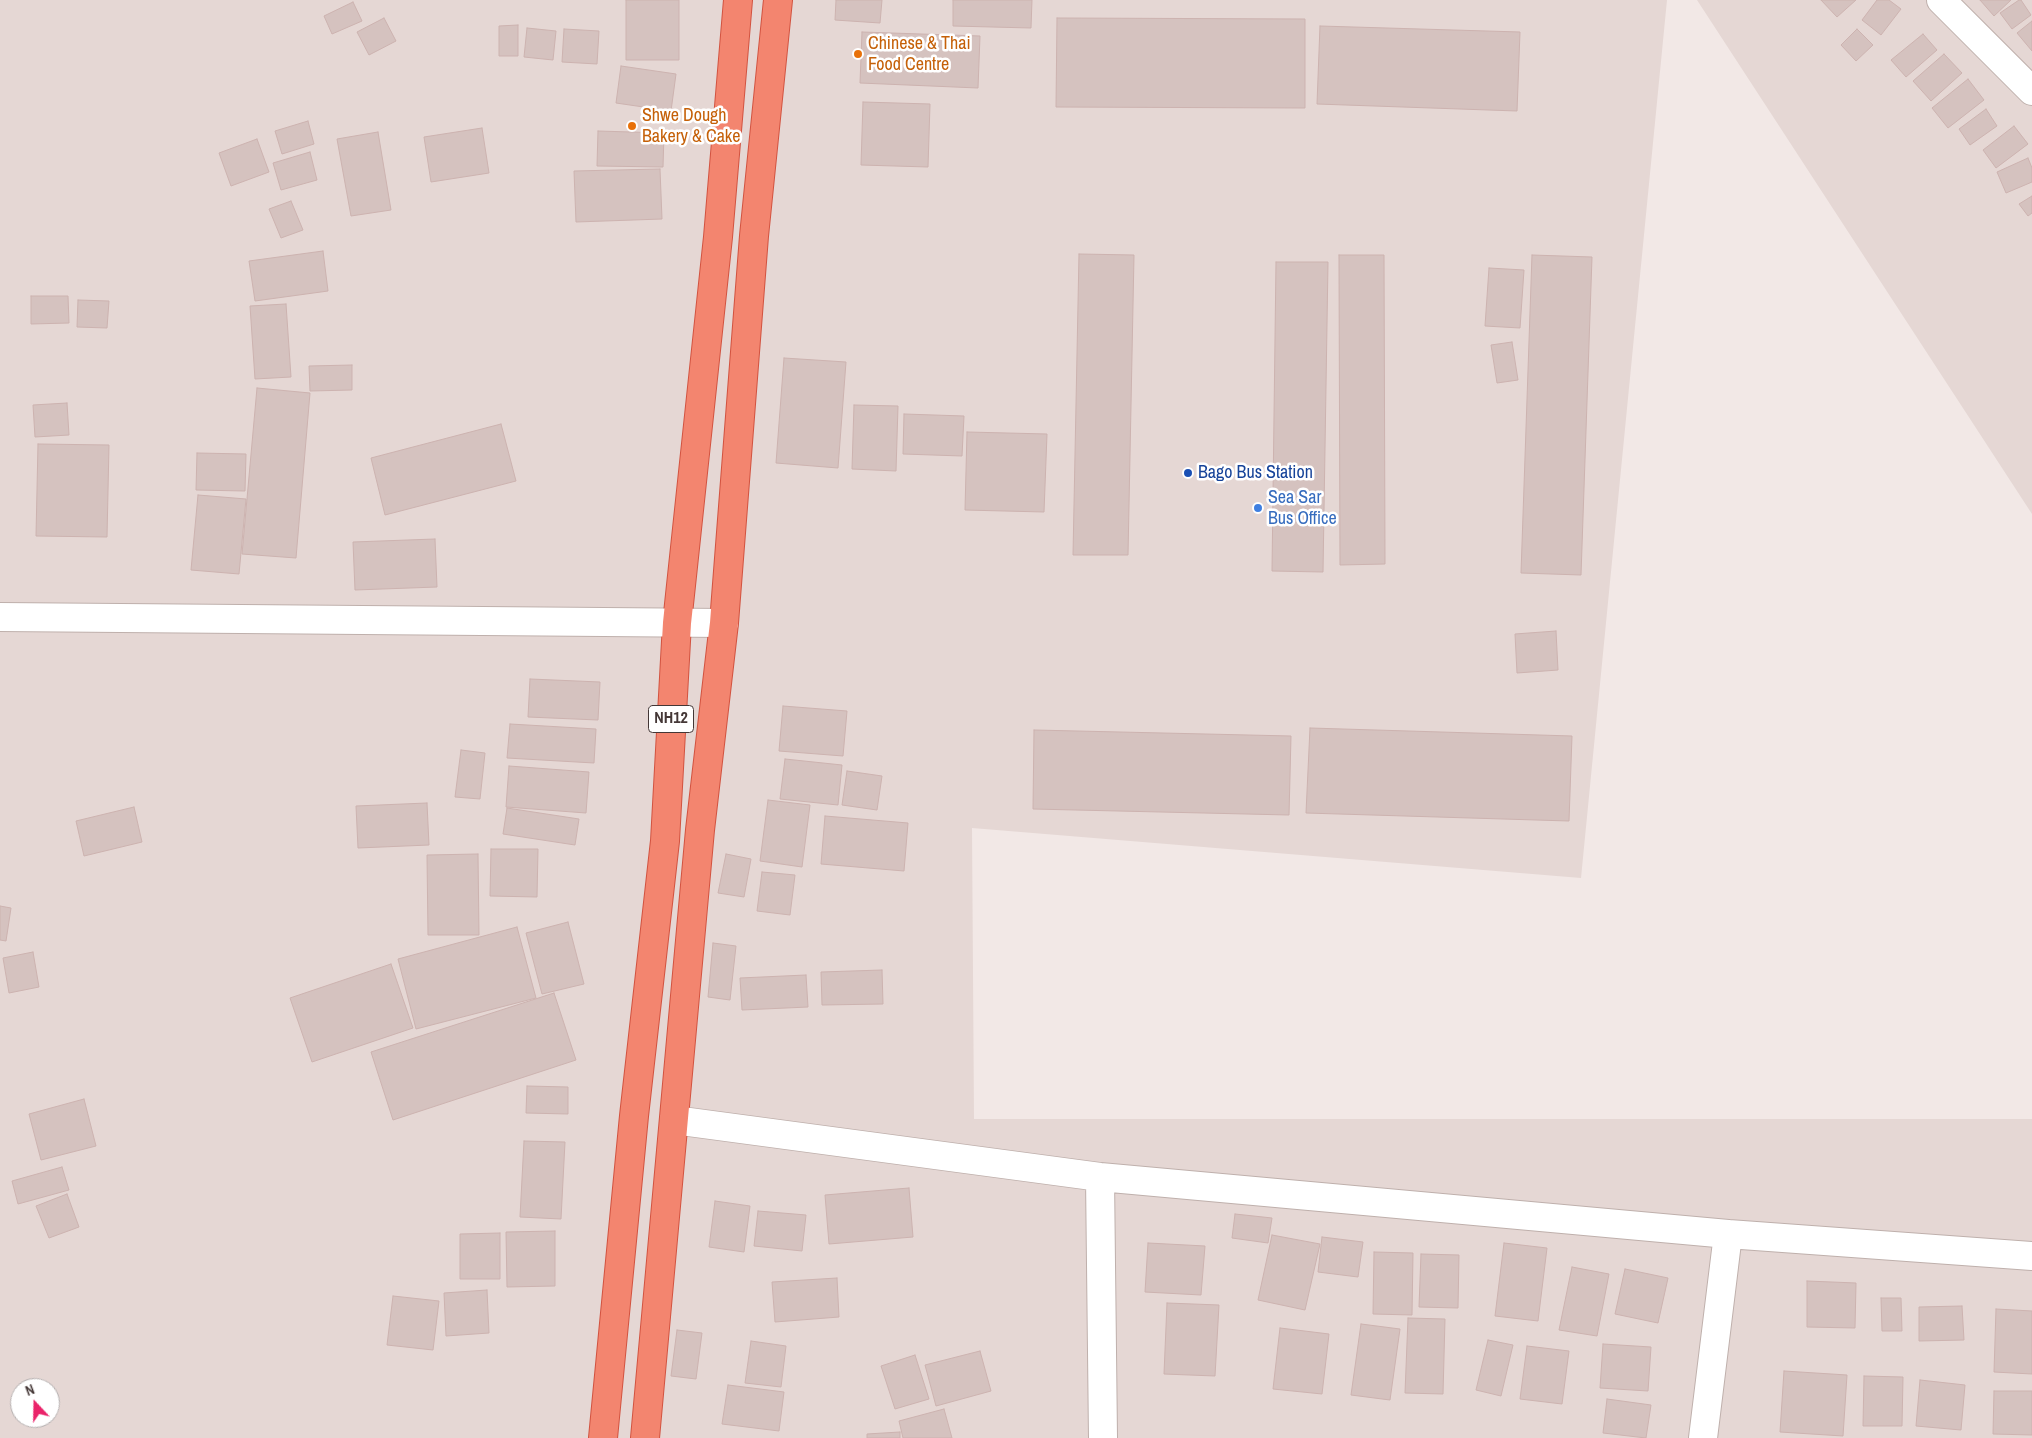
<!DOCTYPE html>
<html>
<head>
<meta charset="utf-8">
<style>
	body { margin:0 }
	#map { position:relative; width:2032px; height:1438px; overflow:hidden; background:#f2e8e6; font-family:"Archivo Narrow",sans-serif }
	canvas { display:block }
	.north { position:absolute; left:10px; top:1378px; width:50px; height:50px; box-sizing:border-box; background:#fff; border:1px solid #b4afaf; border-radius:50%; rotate:339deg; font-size:14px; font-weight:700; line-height:20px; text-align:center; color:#443736 }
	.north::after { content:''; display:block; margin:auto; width:18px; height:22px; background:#ea246a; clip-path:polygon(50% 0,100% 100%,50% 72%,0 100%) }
</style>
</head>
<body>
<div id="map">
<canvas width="2032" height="1438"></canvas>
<div class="north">N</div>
</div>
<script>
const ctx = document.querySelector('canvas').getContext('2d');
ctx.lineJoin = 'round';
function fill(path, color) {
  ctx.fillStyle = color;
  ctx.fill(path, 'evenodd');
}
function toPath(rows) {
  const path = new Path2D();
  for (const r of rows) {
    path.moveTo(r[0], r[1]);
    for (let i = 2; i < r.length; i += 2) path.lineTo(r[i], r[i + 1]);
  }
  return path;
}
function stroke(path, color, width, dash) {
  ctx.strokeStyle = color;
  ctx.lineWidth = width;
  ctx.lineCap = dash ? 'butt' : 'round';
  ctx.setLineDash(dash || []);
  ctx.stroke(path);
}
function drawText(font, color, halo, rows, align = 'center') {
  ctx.font = font + ' "Archivo Narrow",sans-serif';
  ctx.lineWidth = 5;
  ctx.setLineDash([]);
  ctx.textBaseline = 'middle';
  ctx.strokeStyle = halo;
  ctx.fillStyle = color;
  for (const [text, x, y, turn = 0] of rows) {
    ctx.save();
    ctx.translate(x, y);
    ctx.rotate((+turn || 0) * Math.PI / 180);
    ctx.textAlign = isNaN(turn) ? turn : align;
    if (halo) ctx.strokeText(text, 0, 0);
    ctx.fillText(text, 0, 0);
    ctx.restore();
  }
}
fill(toPath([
	[0,0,1667,0,1581,878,972,828,974,1119,2032,1119,2032,1438,0,1438],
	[20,1388,50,1388,50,1418,20,1418],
	[1697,0,2032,0,2032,514]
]), '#e5d7d4');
const building = toPath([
	[626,0,679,0,679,60,626,60,626,0],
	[836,0,882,0,880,23,835,20,836,0],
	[953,0,1032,0,1031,28,953,26,953,0],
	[1821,0,1856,0,1837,17,1821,0],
	[1877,0,1889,0,1901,9,1881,35,1862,20,1877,0],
	[1980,0,2011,0,1994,16,1980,0],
	[2019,0,2021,0,2031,15,2012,29,2000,13,2019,0],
	[353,2,362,21,332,34,324,16,353,2],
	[384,18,396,41,369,55,357,32,384,18],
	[1057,18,1305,19,1305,108,1056,107,1057,18],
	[2032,21,2032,51,2017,33,2032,21],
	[518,25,518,56,499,56,499,26,518,25],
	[1320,26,1520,32,1517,111,1317,104,1320,26],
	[527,28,556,31,553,60,524,57,527,28],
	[564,29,599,31,597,64,562,62,564,29],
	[1857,29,1873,45,1856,61,1841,45,1857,29],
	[862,32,980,36,978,88,860,83,862,32],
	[1923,34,1937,50,1906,77,1891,60,1923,34],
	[1944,54,1962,73,1931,101,1913,81,1944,54],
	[621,66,676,74,671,111,616,103,621,66],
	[1968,79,1984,100,1948,128,1932,108,1968,79],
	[863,102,930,104,928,167,861,165,863,102],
	[1986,109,1997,126,1970,145,1959,129,1986,109],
	[308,121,314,144,282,154,275,131,308,121],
	[2014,126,2028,144,1996,168,1983,150,2014,126],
	[482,128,489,173,431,182,424,137,482,128],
	[598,131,664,133,663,167,597,166,598,131],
	[378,132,391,210,351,216,337,139,378,132],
	[257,139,269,172,231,186,219,153,257,139],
	[310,152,317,180,281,190,273,163,310,152],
	[2028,158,2032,168,2032,182,2006,193,1997,172,2028,158],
	[660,169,662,219,576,222,574,171,660,169],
	[2032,196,2032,213,2028,216,2019,204,2032,196],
	[291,201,303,230,281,238,269,209,291,201],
	[323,251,328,291,255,301,249,261,323,251],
	[1079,254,1134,255,1128,555,1073,555,1079,254],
	[1339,255,1384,255,1385,564,1340,565,1339,255],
	[1532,255,1592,257,1581,575,1521,573,1532,255],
	[1276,262,1328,262,1323,572,1272,571,1276,262],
	[1489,268,1524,270,1520,328,1485,326,1489,268],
	[31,296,68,296,69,323,31,324,31,296],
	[78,300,109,301,107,328,77,327,78,300],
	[286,304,291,377,255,379,250,306,286,304],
	[1512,342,1518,380,1497,383,1491,345,1512,342],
	[784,358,846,362,838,468,776,463,784,358],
	[352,365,352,390,310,391,309,366,352,365],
	[257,388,310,393,296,558,242,554,257,388],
	[67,403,69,435,35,437,33,405,67,403],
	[854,405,898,406,896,471,852,469,854,405],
	[904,414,964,416,962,456,903,454,904,414],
	[501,424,516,481,385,515,371,458,501,424],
	[967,432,1047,434,1044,512,965,510,967,432],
	[38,444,109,445,107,537,36,536,38,444],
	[197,453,246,454,245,491,196,490,197,453],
	[198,495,246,499,239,574,191,570,198,495],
	[435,539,437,587,355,590,353,542,435,539],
	[1556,631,1558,670,1517,673,1515,634,1556,631],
	[530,679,600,682,598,720,528,717,530,679],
	[783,706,847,711,843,756,779,751,783,706],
	[510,724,596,729,594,763,507,758,510,724],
	[1310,728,1572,736,1569,821,1306,813,1310,728],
	[1034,730,1291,736,1289,815,1033,809,1034,730],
	[461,750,485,753,480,799,455,797,461,750],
	[785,759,842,765,838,805,780,799,785,759],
	[509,766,589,772,586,813,506,807,509,766],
	[847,771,882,776,877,810,842,805,847,771],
	[768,800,810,805,802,867,760,861,768,800],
	[427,803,429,845,358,848,356,806,427,803],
	[134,807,142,842,84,856,76,821,134,807],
	[507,808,579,819,575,845,503,834,507,808],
	[825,816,908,823,904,871,821,864,825,816],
	[491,849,538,849,537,897,490,896,491,849],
	[478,854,479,935,428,935,427,855,478,854],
	[726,854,751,859,744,897,718,893,726,854],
	[762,872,795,875,790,915,757,911,762,872],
	[0,906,11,908,6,941,0,940,0,906],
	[568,922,584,984,542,994,526,933,568,922],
	[517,927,536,998,416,1029,398,959,517,927],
	[713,943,736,946,730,1000,708,997,713,943],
	[33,952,39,987,9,993,3,958,33,952],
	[391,964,413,1028,312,1062,290,998,391,964],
	[882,970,883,1004,822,1005,821,972,882,970],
	[806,975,808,1007,742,1010,740,978,806,975],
	[554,993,576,1060,393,1120,371,1052,554,993],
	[527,1086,568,1087,568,1114,526,1113,527,1086],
	[84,1099,96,1146,41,1160,29,1114,84,1099],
	[524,1141,565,1142,561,1219,520,1217,524,1141],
	[62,1167,69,1190,18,1204,12,1181,62,1167],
	[909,1188,913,1237,829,1244,825,1195,909,1188],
	[67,1194,79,1227,49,1238,36,1206,67,1194],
	[715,1201,750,1206,744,1252,709,1247,715,1201],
	[758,1211,806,1215,802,1251,754,1246,758,1211],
	[1235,1214,1272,1218,1268,1243,1232,1238,1235,1214],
	[555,1231,555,1286,507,1287,506,1232,555,1231],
	[500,1233,500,1279,460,1279,460,1234,500,1233],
	[1272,1235,1320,1244,1305,1310,1258,1300,1272,1235],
	[1322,1237,1363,1242,1358,1277,1318,1272,1322,1237],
	[1148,1243,1205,1246,1201,1295,1145,1292,1148,1243],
	[1504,1243,1547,1248,1538,1321,1495,1316,1504,1243],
	[1374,1252,1413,1253,1412,1315,1373,1314,1374,1252],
	[1421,1254,1459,1255,1458,1308,1419,1307,1421,1254],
	[1572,1267,1609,1274,1597,1336,1559,1330,1572,1267],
	[1625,1269,1668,1278,1658,1323,1615,1314,1625,1269],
	[837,1278,839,1317,775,1322,772,1282,837,1278],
	[1807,1281,1856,1283,1855,1328,1807,1327,1807,1281],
	[487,1290,489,1333,446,1336,444,1293,487,1290],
	[393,1296,439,1301,433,1350,387,1345,393,1296],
	[1881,1298,1901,1298,1902,1331,1882,1331,1881,1298],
	[1167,1303,1219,1305,1215,1376,1164,1374,1167,1303],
	[1962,1306,1964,1340,1919,1341,1919,1307,1962,1306],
	[1996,1309,2032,1311,2032,1374,1994,1372,1996,1309],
	[1408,1318,1445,1319,1443,1394,1405,1393,1408,1318],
	[1361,1324,1400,1329,1390,1400,1351,1395,1361,1324],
	[1280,1328,1329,1334,1322,1394,1273,1389,1280,1328],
	[677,1330,702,1333,696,1379,671,1376,677,1330],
	[1488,1340,1513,1345,1501,1396,1476,1390,1488,1340],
	[751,1341,786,1346,781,1387,745,1383,751,1341],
	[1603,1344,1651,1347,1648,1391,1600,1388,1603,1344],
	[1527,1346,1569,1351,1562,1404,1520,1399,1527,1346],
	[980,1351,991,1391,936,1406,925,1365,980,1351],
	[915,1355,929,1399,895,1409,881,1366,915,1355],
	[1784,1371,1847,1375,1843,1436,1780,1432,1784,1371],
	[1864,1376,1903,1377,1902,1426,1863,1426,1864,1376],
	[1920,1380,1965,1385,1961,1430,1916,1426,1920,1380],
	[728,1385,784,1392,779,1431,722,1424,728,1385],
	[1994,1391,2032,1391,2032,1435,1993,1434,1994,1391],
	[1607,1399,1651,1405,1646,1438,1603,1433,1607,1399],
	[944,1409,952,1438,903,1438,899,1421,944,1409],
	[900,1432,900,1438,867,1438,867,1434,900,1432]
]);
fill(building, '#d5c2bf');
stroke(building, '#cdb3b0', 1);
const street = toPath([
	[1941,0,2032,91],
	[0,617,724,623],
	[674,1120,1100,1177,1728,1234,2032,1256],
	[1100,1177,1103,1438],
	[1703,1438,1728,1234]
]);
const highway = toPath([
	[603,1438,634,1116,665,841,677,623,718,237,738,0],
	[645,1438,700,830,724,623,754,236,778,0]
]);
stroke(street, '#bfb0ac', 30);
stroke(highway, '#d25340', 30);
stroke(street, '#fff', 28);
stroke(highway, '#f3856f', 28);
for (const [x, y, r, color] of [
	[858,54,5,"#e8710a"],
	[632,126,5,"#e8710a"],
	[1188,473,5,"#1a4fb4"],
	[1258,508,5,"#3f7fe0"]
]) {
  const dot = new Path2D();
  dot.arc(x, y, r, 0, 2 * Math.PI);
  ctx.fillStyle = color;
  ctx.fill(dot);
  stroke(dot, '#fff', 2);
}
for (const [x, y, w] of [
	[671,719,45]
]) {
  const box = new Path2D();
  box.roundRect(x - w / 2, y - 13.5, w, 27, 4);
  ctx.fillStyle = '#fff';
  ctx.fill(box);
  stroke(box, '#443736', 1);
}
drawText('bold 16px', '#443736', null, [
	["NH12",671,719]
]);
drawText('18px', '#c56008', '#fff', [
	["Chinese & Thai",868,44],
	["Food Centre",868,65],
	["Shwe Dough",642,116],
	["Bakery & Cake",642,137]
], 'left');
drawText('18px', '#164399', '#fff', [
	["Bago Bus Station",1198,473]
], 'left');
drawText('18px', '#366cbe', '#fff', [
	["Sea Sar",1268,498],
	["Bus Office",1268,519]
], 'left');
</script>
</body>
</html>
